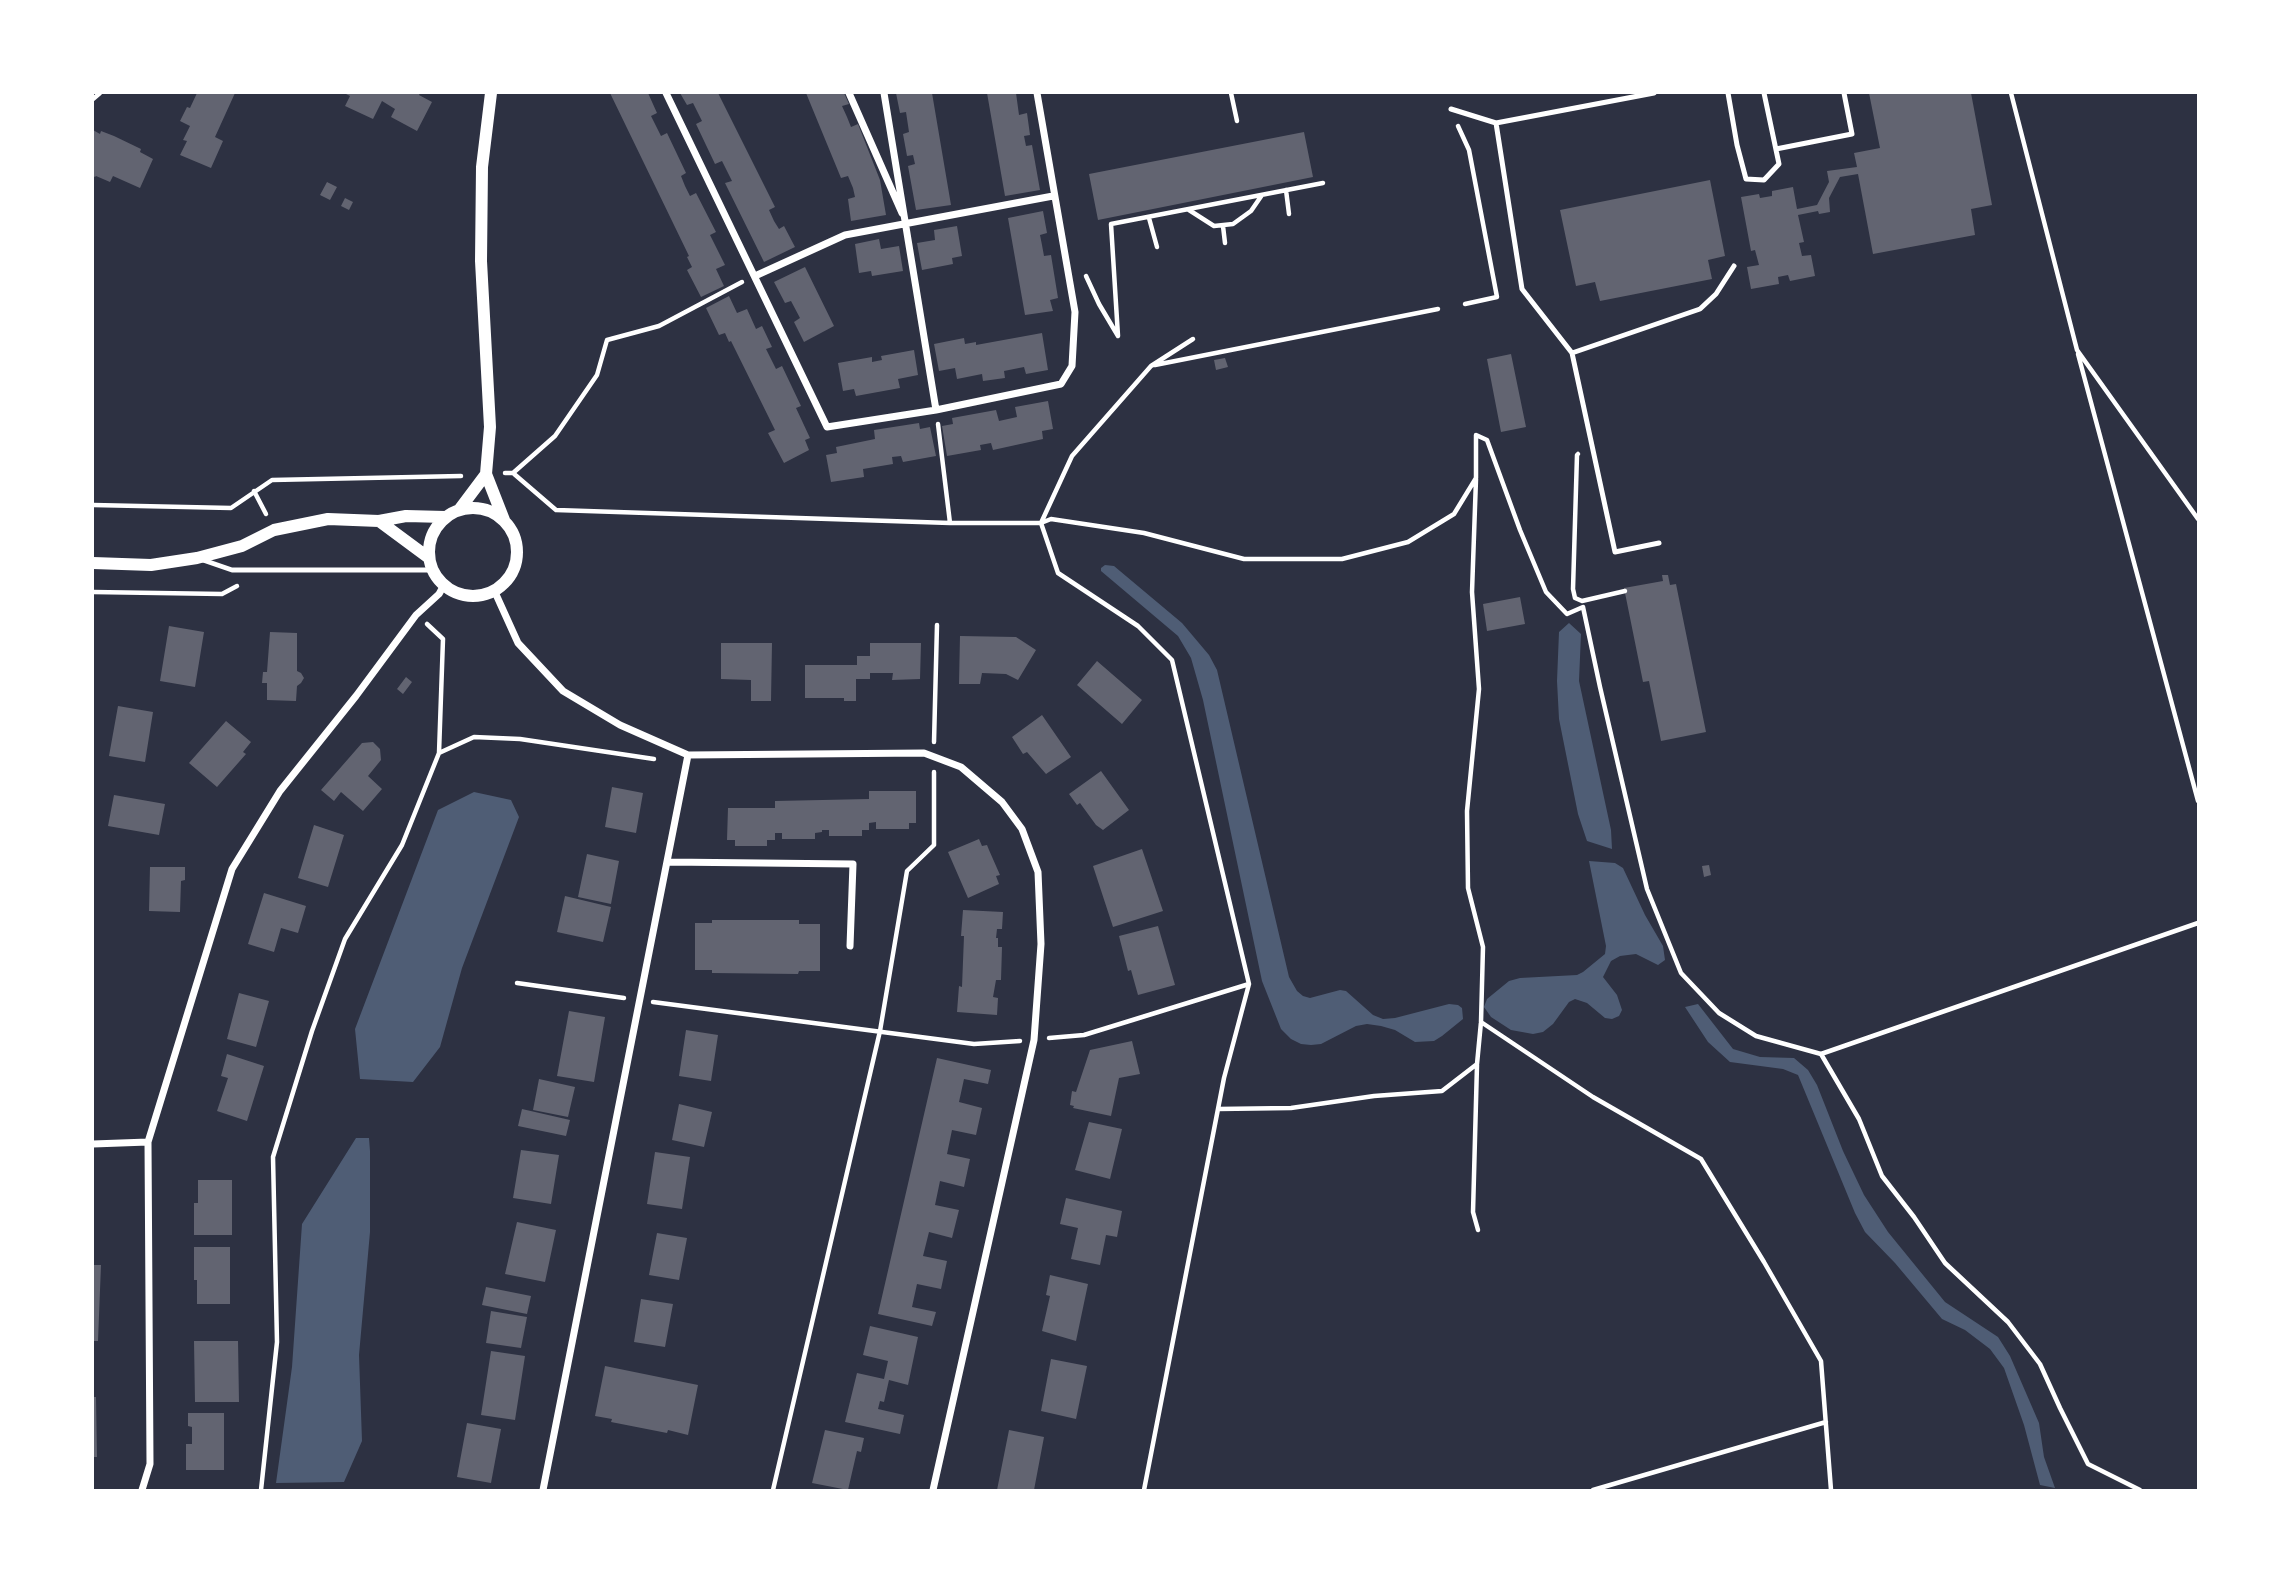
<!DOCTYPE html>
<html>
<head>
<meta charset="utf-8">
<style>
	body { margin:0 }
	#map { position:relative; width:2291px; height:1583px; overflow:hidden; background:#2d3142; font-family:Rubik,sans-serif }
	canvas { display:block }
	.frame { position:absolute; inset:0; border:94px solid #fff; pointer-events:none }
</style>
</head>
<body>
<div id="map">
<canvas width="2291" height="1583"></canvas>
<div class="frame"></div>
</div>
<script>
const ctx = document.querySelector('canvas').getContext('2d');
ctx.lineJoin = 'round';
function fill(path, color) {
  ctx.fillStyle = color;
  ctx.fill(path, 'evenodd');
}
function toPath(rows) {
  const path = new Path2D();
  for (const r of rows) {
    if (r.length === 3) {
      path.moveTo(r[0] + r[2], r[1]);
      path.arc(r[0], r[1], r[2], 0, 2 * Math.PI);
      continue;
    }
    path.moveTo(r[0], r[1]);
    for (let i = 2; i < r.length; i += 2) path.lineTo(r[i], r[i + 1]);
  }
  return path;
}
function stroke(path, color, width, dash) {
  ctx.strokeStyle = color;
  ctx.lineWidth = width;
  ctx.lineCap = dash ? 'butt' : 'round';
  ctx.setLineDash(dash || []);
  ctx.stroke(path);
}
fill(toPath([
	[1105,565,1114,566,1182,623,1209,655,1217,670,1289,977,1297,991,1303,996,1310,998,1340,990,1346,991,1373,1015,1383,1019,1395,1018,1449,1004,1458,1005,1462,1008,1463,1019,1442,1036,1434,1041,1415,1042,1395,1030,1381,1026,1367,1024,1356,1026,1321,1044,1311,1045,1301,1044,1291,1039,1281,1029,1262,981,1203,700,1191,658,1178,636,1101,571,1101,568],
	[1569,623,1581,634,1579,681,1611,830,1612,849,1587,841,1578,814,1559,719,1557,681,1559,632],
	[474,792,511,800,519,817,462,968,440,1047,413,1082,360,1079,355,1029,438,810],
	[1589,861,1615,863,1623,868,1645,915,1663,946,1665,960,1658,965,1636,954,1620,956,1611,961,1603,977,1617,995,1622,1010,1619,1016,1612,1019,1605,1018,1587,1003,1575,999,1569,1002,1553,1024,1543,1032,1533,1034,1511,1030,1491,1017,1484,1007,1487,999,1509,981,1520,978,1577,975,1583,972,1605,954,1606,946],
	[1698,1004,1733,1049,1760,1057,1794,1058,1808,1070,1817,1085,1843,1151,1864,1195,1888,1232,1945,1302,1998,1337,2010,1356,2039,1423,2044,1457,2055,1488,2040,1485,2024,1425,2004,1368,1990,1349,1965,1330,1942,1319,1895,1263,1865,1232,1855,1213,1798,1075,1783,1069,1730,1062,1708,1042,1685,1007],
	[356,1138,369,1138,370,1151,370,1232,359,1355,362,1441,344,1482,276,1483,292,1367,302,1224]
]), '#4f5d75');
fill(toPath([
	[197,93,235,93,215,137,223,141,211,168,180,155,187,141,183,140,190,126,180,121,187,107,190,108],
	[344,93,420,93,419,95,432,102,417,131,391,117,395,109,382,101,373,119,345,106,350,96],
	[610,93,648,93,657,113,651,116,661,136,667,133,686,173,681,176,685,186,690,196,696,193,716,232,710,235,725,265,716,269,724,286,701,297,687,270,692,267,687,257,689,256],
	[680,93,718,93,775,207,769,210,774,221,779,229,784,226,795,247,764,262,725,183,732,181,722,161,715,164,696,124,702,121,693,103,687,105],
	[806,93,844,93,849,104,842,106,847,117,851,127,858,124,880,180,886,215,851,221,848,199,855,197,853,188,848,176,841,178],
	[896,93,932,93,951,205,916,210,908,166,915,164,913,155,907,156,903,134,909,132,906,112,900,113],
	[987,93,1016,93,1019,115,1027,113,1030,135,1024,136,1026,146,1032,145,1040,190,1005,196],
	[1869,93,1971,93,1992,205,1971,209,1975,235,1873,254,1858,174,1840,177,1829,198,1830,212,1819,214,1818,211,1798,215,1804,242,1799,243,1802,256,1811,255,1815,276,1790,281,1788,275,1778,277,1779,284,1751,289,1747,267,1759,265,1755,250,1751,251,1741,197,1759,194,1760,198,1772,196,1772,191,1793,187,1797,209,1817,205,1829,182,1827,171,1857,167,1854,153,1880,148],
	[93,130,100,134,101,131,114,136,141,149,140,152,153,159,140,188,113,176,110,182,96,176,95,177,93,176],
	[1304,132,1313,177,1098,220,1089,174],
	[1710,180,1725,256,1708,260,1712,279,1600,301,1595,282,1576,286,1560,210],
	[327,182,337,187,330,200,320,195],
	[345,198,353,202,349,210,341,206],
	[1043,211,1047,233,1040,235,1042,245,1044,256,1051,255,1058,298,1050,300,1053,311,1025,315,1008,218],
	[957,226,962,256,952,258,953,264,922,270,917,243,935,240,934,230],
	[879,239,881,249,899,246,903,271,872,276,871,271,859,273,855,244],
	[805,267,834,326,804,342,794,322,800,318,791,301,785,303,774,282],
	[729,296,737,313,747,309,756,329,762,326,772,347,766,349,776,369,782,366,801,406,796,408,810,438,805,440,809,450,784,463,768,433,775,430,731,341,729,342,725,333,719,335,706,308],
	[1042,333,1048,370,1026,374,1024,367,1004,371,1005,378,983,381,982,374,957,379,955,368,939,371,934,344,964,338,965,344,976,342,976,345],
	[914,350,918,375,898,379,900,388,856,396,854,389,843,391,838,363,872,357,872,362,882,360,881,356],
	[1511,354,1526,427,1501,432,1487,359],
	[1225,358,1228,367,1216,370,1214,360],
	[1048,401,1053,429,1042,431,1043,439,993,450,991,443,980,445,981,450,947,456,942,426,953,424,952,418,996,410,999,421,1017,417,1015,407],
	[919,423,920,429,930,427,936,456,903,462,901,456,892,457,893,464,863,469,864,477,831,482,826,455,837,453,836,447,875,439,874,430],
	[1662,575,1668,575,1670,585,1676,584,1706,732,1661,741,1649,681,1643,682,1624,588,1663,581],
	[1520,597,1525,624,1487,631,1483,604],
	[169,626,204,632,195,687,160,681],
	[270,632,297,633,297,671,301,673,304,678,301,683,297,686,296,701,267,700,267,683,262,683,263,672,267,672],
	[960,636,1016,637,1036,650,1018,680,1006,674,982,673,980,684,959,684],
	[721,643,772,643,771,701,751,701,751,680,721,679],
	[870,643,921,643,920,679,892,680,893,673,870,673,870,679,856,679,856,701,844,701,844,698,805,698,805,665,857,665,857,656,870,656],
	[1097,661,1142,700,1122,724,1077,685],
	[406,677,412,682,403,694,397,689],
	[118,706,153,712,145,762,109,756],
	[1042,715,1071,757,1046,774,1027,752,1023,754,1012,737],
	[226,721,251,742,243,752,246,754,217,787,189,763],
	[373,742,380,749,381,760,368,776,382,789,363,811,341,792,334,801,321,790,362,743],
	[1101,771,1129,810,1103,830,1096,825,1080,803,1077,805,1069,794],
	[612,787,643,793,636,833,605,827],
	[869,791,916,791,916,823,909,823,909,829,876,829,876,822,869,823,869,830,862,830,862,836,829,836,829,830,822,830,822,832,815,833,815,839,782,839,782,833,775,833,775,840,767,840,767,846,735,846,735,840,727,840,728,808,775,808,775,801,869,799],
	[114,795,165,804,159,835,108,826],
	[314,825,344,835,328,887,298,878],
	[979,839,982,846,987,845,989,850,1000,875,996,876,999,884,968,898,948,852],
	[1142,849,1163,911,1113,927,1093,866],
	[587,854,619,861,611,904,578,897],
	[1709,865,1711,875,1704,877,1702,866],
	[150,867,185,867,185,880,181,881,180,912,149,911],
	[264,893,306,906,298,933,281,928,274,952,248,944],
	[565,896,611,907,603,942,557,932],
	[963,910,1003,912,1002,929,997,929,996,938,998,938,998,947,1002,947,1001,980,996,980,993,997,998,998,997,1015,957,1012,959,986,962,987,964,936,961,936],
	[712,920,799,920,799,924,820,924,820,971,799,971,798,974,712,973,712,970,695,970,695,923,712,923],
	[1158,926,1175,985,1138,995,1131,970,1128,971,1119,936],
	[239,993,269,1001,256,1047,227,1039],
	[569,1011,605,1017,594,1082,557,1076],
	[686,1030,718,1035,711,1081,679,1076],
	[1132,1041,1140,1074,1119,1078,1111,1116,1073,1108,1074,1106,1070,1105,1072,1091,1076,1092,1090,1050],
	[227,1054,264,1066,247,1121,217,1111,228,1078,221,1076],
	[937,1058,991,1070,988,1084,964,1079,959,1102,982,1108,976,1135,952,1130,947,1154,970,1159,964,1187,940,1181,935,1205,959,1210,952,1238,929,1232,923,1256,947,1261,941,1289,917,1284,912,1307,936,1312,932,1326,878,1314],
	[539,1079,575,1087,568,1117,533,1110],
	[679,1104,712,1112,704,1147,672,1140],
	[522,1109,570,1120,566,1136,518,1126],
	[1089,1122,1122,1129,1110,1179,1075,1170],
	[521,1150,559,1155,551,1204,513,1198],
	[655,1152,690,1157,682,1209,647,1204],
	[198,1180,232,1180,232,1235,194,1235,194,1203,198,1203],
	[1066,1198,1122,1211,1117,1237,1106,1235,1100,1265,1071,1259,1078,1228,1060,1224],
	[517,1222,556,1230,545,1282,505,1274],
	[657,1233,687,1238,679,1280,649,1275],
	[194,1247,230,1247,230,1304,197,1304,197,1280,194,1280],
	[93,1265,101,1265,98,1341,93,1341],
	[1050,1275,1088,1284,1076,1341,1042,1331,1050,1296,1046,1295],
	[486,1287,531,1296,527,1314,482,1305],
	[641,1299,673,1304,665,1347,634,1342],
	[491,1311,527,1317,521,1348,486,1343],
	[870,1326,918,1337,908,1385,889,1380,884,1402,880,1401,878,1409,904,1415,900,1434,845,1422,857,1373,884,1379,888,1361,863,1355],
	[194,1341,238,1341,239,1402,195,1402],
	[491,1351,525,1356,515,1420,481,1415],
	[1051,1359,1087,1366,1076,1419,1041,1411],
	[605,1366,698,1385,688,1435,668,1430,667,1433,611,1422,612,1419,595,1416],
	[93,1397,96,1397,97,1457,93,1457],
	[188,1413,224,1413,224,1470,186,1470,186,1444,192,1444,192,1427,188,1426],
	[467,1423,501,1429,491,1483,457,1477],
	[825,1430,864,1438,861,1452,857,1451,848,1490,812,1483],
	[1009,1430,1044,1437,1034,1490,997,1490]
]), '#626471');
stroke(toPath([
	[1231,93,1237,121],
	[2011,93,2077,350,2198,519],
	[93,99,100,93],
	[1458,126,1469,150,1497,297,1465,304],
	[1286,190,1289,214],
	[1189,210,1214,226,1233,224,1251,211,1262,195],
	[1149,218,1157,247],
	[1223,226,1225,243],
	[1086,276,1099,304,1118,336,1111,224,1323,183],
	[2078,354,2198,801],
	[1155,365,1438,309],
	[938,424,950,523],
	[1578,454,1577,455,1573,589,1575,598,1582,601,1625,591],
	[505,473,513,473,556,510,950,523,1041,523,1051,519,1144,533,1244,559,1342,559,1408,542,1454,514,1476,478,1476,435,1487,440,1520,530,1546,592,1567,614,1583,607,1600,687,1647,889,1681,973,1719,1013,1756,1036,1821,1054,2198,923],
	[513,473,555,436,597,375,607,340,659,326,742,282],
	[254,491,266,514],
	[93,505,231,508,272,480,461,476],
	[93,592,222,594,237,586],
	[934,742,937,625],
	[439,753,474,737,520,739,654,759],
	[517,983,624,998],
	[653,1002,974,1044,1020,1041],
	[1481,1022,1593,1097,1701,1159,1764,1262,1821,1361,1831,1490],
	[1049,1038,1084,1035,1249,984],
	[1821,1054,1859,1119,1882,1176,1914,1217,1945,1263,2008,1322,2040,1364,2060,1408,2088,1464,2140,1490],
	[1477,1065,1473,1212,1478,1230],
	[1218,1109,1291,1108,1374,1096,1442,1091,1477,1064,1481,1022,1483,947,1468,888,1467,811,1479,689,1472,592,1476,479],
	[261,1490,277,1342,273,1157,312,1031,345,939,402,845,439,753,443,639,427,624],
	[773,1490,880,1031,907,871,934,845,934,772],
	[1144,1490,1224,1078,1249,984,1172,660,1138,626,1058,573,1041,523,1072,456,1151,366,1193,339],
	[1593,1490,1826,1422]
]), '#fff', 4.5);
stroke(toPath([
	[1728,93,1737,145,1746,179,1764,180,1779,164,1764,93],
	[1451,109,1496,123,1522,289,1572,353,1615,552,1659,543],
	[1496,123,1654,93],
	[1776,149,1852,134,1844,93],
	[1572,353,1700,309,1716,294,1734,266],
	[203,560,232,570,433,570]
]), '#fff', 5);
stroke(toPath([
	[666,93,827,427,936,410,1061,384,1072,366,1075,312,1037,93],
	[849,93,902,213],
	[884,93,936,410],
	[755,276,845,235,1053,196],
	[494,590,518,643,563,691,620,725,688,755,924,753,961,767,1002,802,1022,829,1038,872,1041,944,1034,1040,933,1490],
	[668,862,853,864,850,946],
	[93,1144,148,1142],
	[142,1490,150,1464,148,1142,232,869,280,791,356,696,416,615,439,594,444,585],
	[543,1490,688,755]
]), '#fff', 7);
stroke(toPath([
	[491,93,482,167,481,261,490,427,486,474,504,520],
	[473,552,44],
	[459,510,486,474],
	[379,521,429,558],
	[93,563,151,565,197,558,242,546,274,530,328,519,379,521,406,516,445,517]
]), '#fff', 12);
</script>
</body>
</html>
